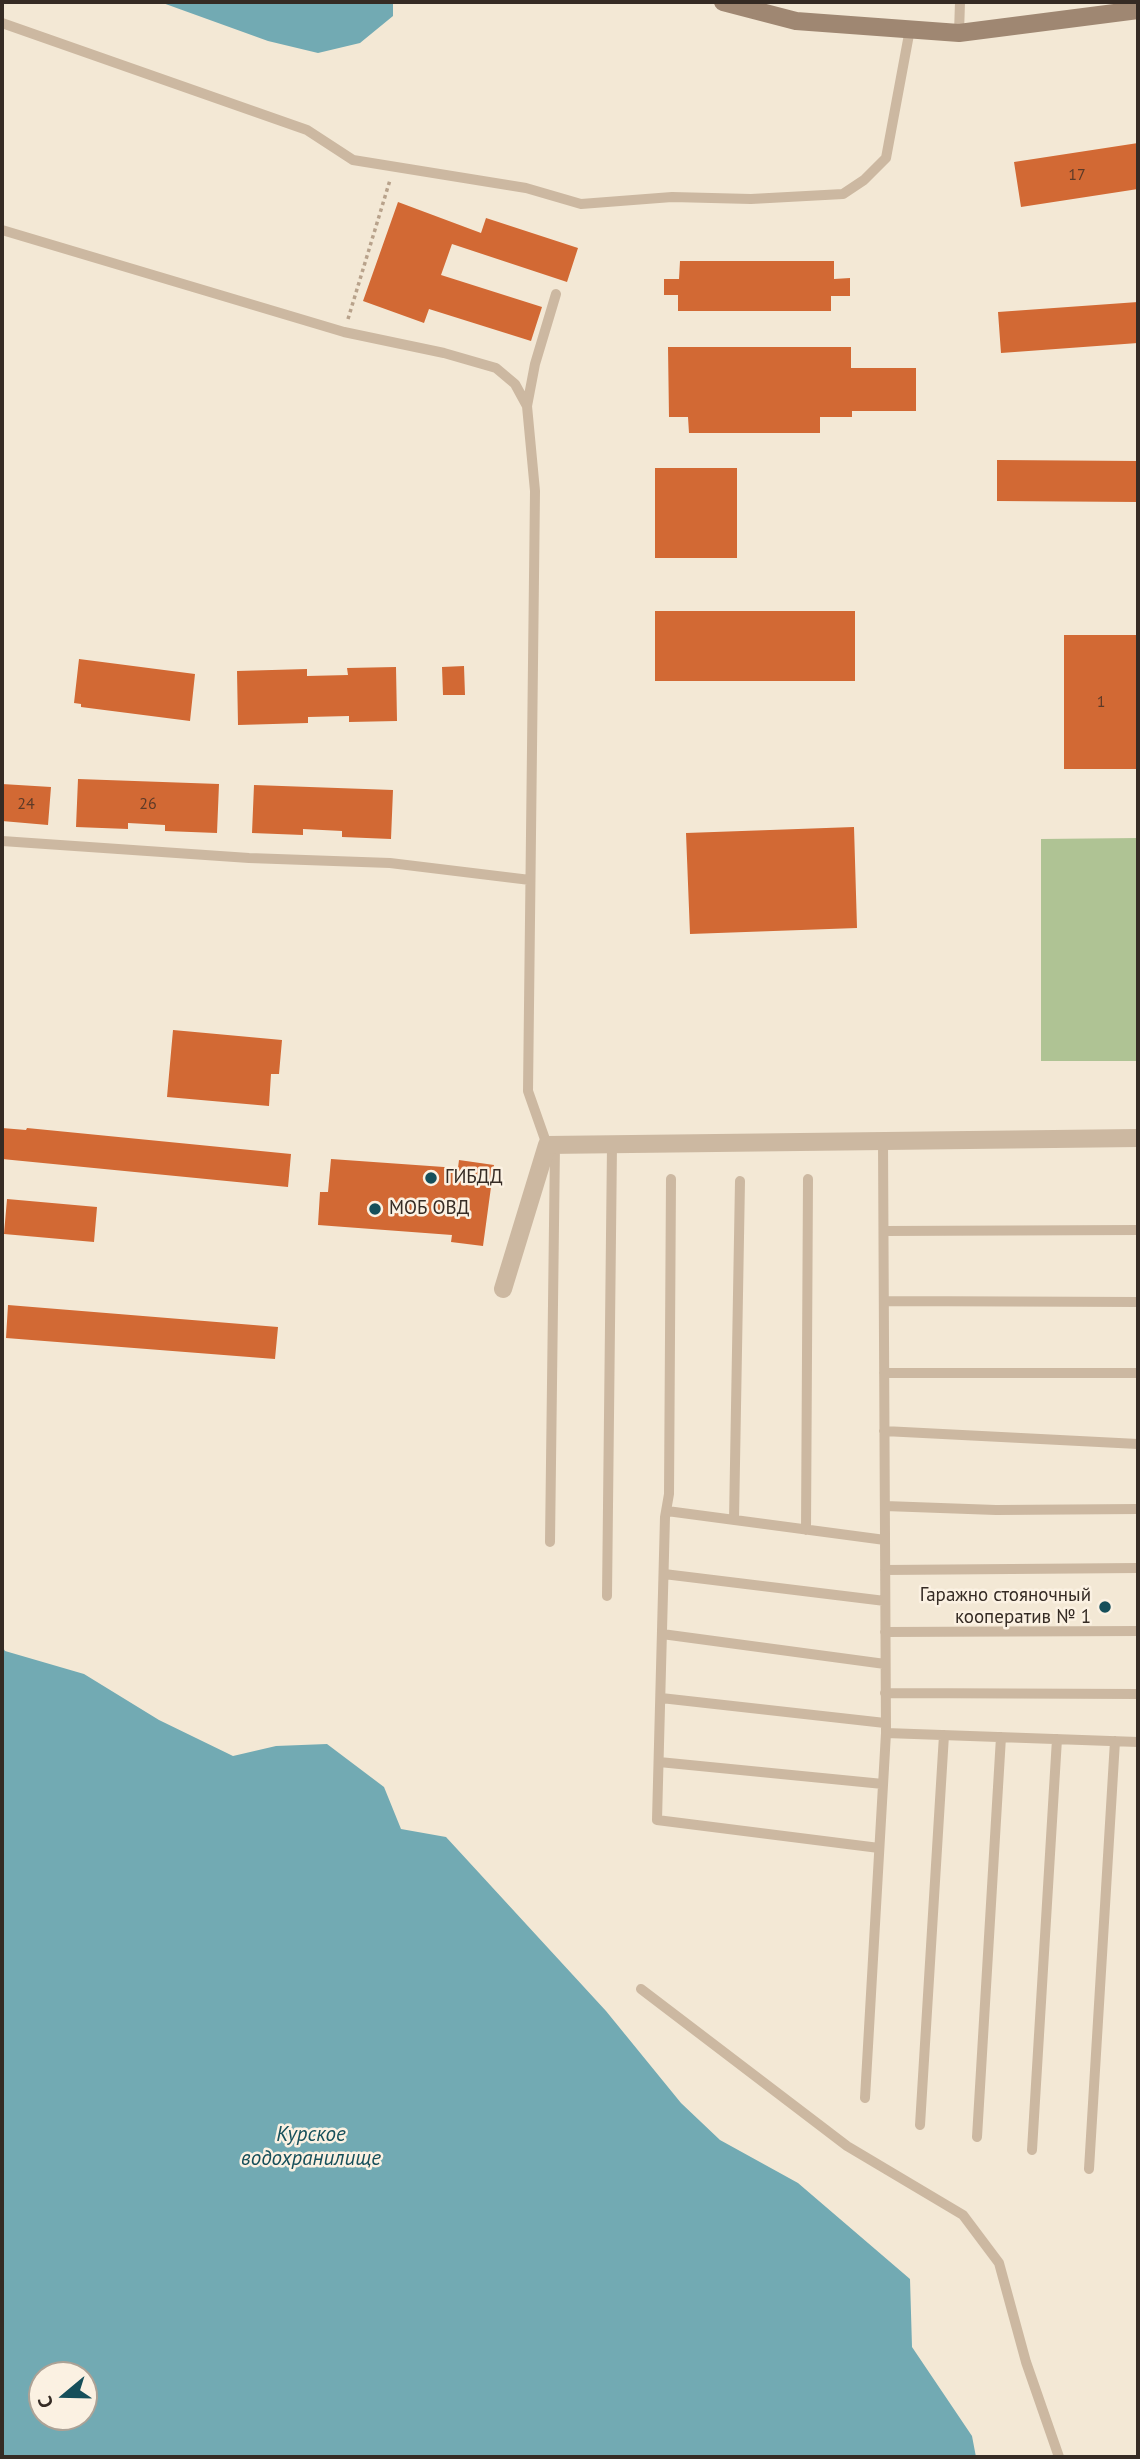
<!DOCTYPE html>
<html>
<head>
<meta charset="utf-8">
<style>
	body { margin:0 }
	#map { position:relative; width:1140px; height:2459px; overflow:hidden; background:#f3e8d5; font-family:"PT Sans",sans-serif }
	canvas { display:block }
	.frame { position:absolute; inset:0; border:4px solid #352b24; pointer-events:none }
	.north { position:absolute; left:28px; top:2361px; width:70px; height:70px; box-sizing:border-box; background:#fbf1e2; border:2px solid #aca296; border-radius:50%; rotate:251deg; font-size:19px; font-weight:700; line-height:28px; text-align:center; color:#352b24 }
	.north::after { content:''; display:block; margin:auto; width:24px; height:32px; background:#164f5a; clip-path:polygon(50% 0,100% 100%,50% 72%,0 100%) }
</style>
</head>
<body>
<div id="map">
<canvas width="1140" height="2459"></canvas>
<div class="frame"></div>
<div class="north">С</div>
</div>
<script>
const ctx = document.querySelector('canvas').getContext('2d');
ctx.lineJoin = 'round';
function fill(path, color) {
  ctx.fillStyle = color;
  ctx.fill(path, 'evenodd');
}
function toPath(rows) {
  const path = new Path2D();
  for (const r of rows) {
    path.moveTo(r[0], r[1]);
    for (let i = 2; i < r.length; i += 2) path.lineTo(r[i], r[i + 1]);
  }
  return path;
}
function stroke(path, color, width, dash) {
  ctx.strokeStyle = color;
  ctx.lineWidth = width;
  ctx.lineCap = dash ? 'butt' : 'round';
  ctx.setLineDash(dash || []);
  ctx.stroke(path);
}
function drawText(font, color, halo, rows, align = 'center') {
  ctx.font = font + ' "PT Sans",sans-serif';
  ctx.lineWidth = 5;
  ctx.setLineDash([]);
  ctx.textBaseline = 'middle';
  ctx.strokeStyle = halo;
  ctx.fillStyle = color;
  for (const [text, x, y, turn = 0] of rows) {
    ctx.save();
    ctx.translate(x, y);
    ctx.rotate((+turn || 0) * Math.PI / 180);
    ctx.textAlign = isNaN(turn) ? turn : align;
    if (halo) ctx.strokeText(text, 0, 0);
    ctx.fillText(text, 0, 0);
    ctx.restore();
  }
}
fill(toPath([
	[1138,838,1138,1061,1041,1061,1041,839]
]), '#afc394');
fill(toPath([
	[160,2,393,2,393,16,360,43,318,53,268,41],
	[2,1646,5,1651,84,1674,159,1720,233,1756,276,1746,327,1744,384,1787,401,1829,446,1837,606,2011,681,2103,720,2140,798,2183,910,2279,912,2347,972,2436,976,2457,2,2457],
	[42,2375,84,2375,84,2417,42,2417]
]), '#72aab3');
fill(toPath([
	[1138,143,1138,189,1021,207,1014,162],
	[398,202,481,233,486,218,578,248,567,282,452,244,441,275,542,307,531,341,429,309,424,323,363,301],
	[680,261,834,261,834,279,850,278,850,296,831,296,831,311,678,311,678,295,664,295,664,279,679,279],
	[1138,302,1138,343,1001,353,998,312],
	[668,347,851,347,851,368,916,368,916,411,852,411,852,417,820,417,820,433,689,433,688,417,669,417],
	[997,460,1138,461,1138,502,997,501],
	[655,468,737,468,737,558,655,558],
	[655,611,855,611,855,681,655,681],
	[1064,635,1138,635,1138,769,1064,769],
	[79,659,195,674,190,721,81,707,81,704,74,703],
	[464,666,465,695,443,695,442,667],
	[396,667,397,721,349,722,349,716,308,717,308,723,238,725,237,671,307,669,307,676,348,675,347,668],
	[78,779,219,784,217,833,165,831,165,825,128,823,128,829,76,827],
	[2,784,51,787,48,825,2,821],
	[254,785,393,790,391,839,342,837,342,831,303,829,303,835,252,833],
	[854,827,857,928,690,934,686,833],
	[173,1030,282,1040,279,1074,271,1074,269,1106,167,1097],
	[2,1128,26,1130,27,1128,291,1154,288,1187,2,1159],
	[331,1159,458,1168,459,1160,494,1165,483,1246,451,1242,452,1235,318,1225,320,1192,328,1192],
	[7,1199,97,1207,94,1242,4,1234],
	[8,1305,278,1327,275,1359,6,1338]
]), '#d26934');
stroke(toPath([
	[348,319,390,180]
]), '#b8a28b', 3.5, [3.5, 3.5]);
stroke(toPath([
	[2,23,307,130,353,160,526,188,581,204,672,197,751,199,843,194,864,180,886,158,910,29],
	[959,33,960,2],
	[2,230,344,332,444,353,496,368,515,384,527,406,535,491,528,1091,547,1145],
	[527,406,535,364,556,294],
	[2,841,249,858,390,863,530,880],
	[883,1142,886,1733,1138,1742],
	[671,1179,669,1494,665,1517,657,1820,879,1848],
	[884,1231,1138,1230],
	[884,1301,1138,1302],
	[884,1373,1138,1373],
	[884,1431,1138,1444],
	[885,1506,996,1510,1138,1509],
	[667,1511,885,1540],
	[734,1520,740,1181],
	[806,1530,808,1179],
	[550,1542,555,1145],
	[885,1570,1138,1568],
	[664,1574,885,1601],
	[607,1596,612,1145],
	[885,1632,1138,1631],
	[662,1634,885,1664],
	[885,1693,1138,1694],
	[661,1698,885,1723],
	[659,1762,883,1784],
	[641,1989,847,2146,963,2215,999,2263,1026,2362,1059,2457],
	[865,2098,886,1733],
	[920,2125,944,1735],
	[977,2137,1001,1737],
	[1032,2150,1057,1739],
	[1089,2169,1115,1741]
]), '#ccb8a1', 10);
stroke(toPath([
	[503,1289,547,1145,1138,1138]
]), '#ccb8a1', 18);
stroke(toPath([
	[723,2,796,21,959,33,1138,10]
]), '#9f8772', 18);
for (const [x, y, r, color] of [
	[431,1178,7,"#164f5a"],
	[375,1209,7,"#164f5a"],
	[1105,1607,7,"#164f5a"]
]) {
  const dot = new Path2D();
  dot.arc(x, y, r, 0, 2 * Math.PI);
  ctx.fillStyle = color;
  ctx.fill(dot);
  stroke(dot, '#fbf1e2', 2.5);
}
drawText('16px', '#5c3a28', null, [
	["17",1077,175],
	["1",1101,702],
	["24",26,804],
	["26",148,804]
]);
drawText('19px', '#352b24', '#fbf1e2', [
	["ГИБДД",445,1178],
	["МОБ ОВД",389,1209],
	["Гаражно стояночный",1091,1596,"right"],
	["кооператив № 1",1091,1618,"right"]
], 'left');
drawText('italic 21px', '#164f5a', '#fbf1e2', [
	["Курское",311,2135],
	["водохранилище",311,2159]
]);
</script>
</body>
</html>
